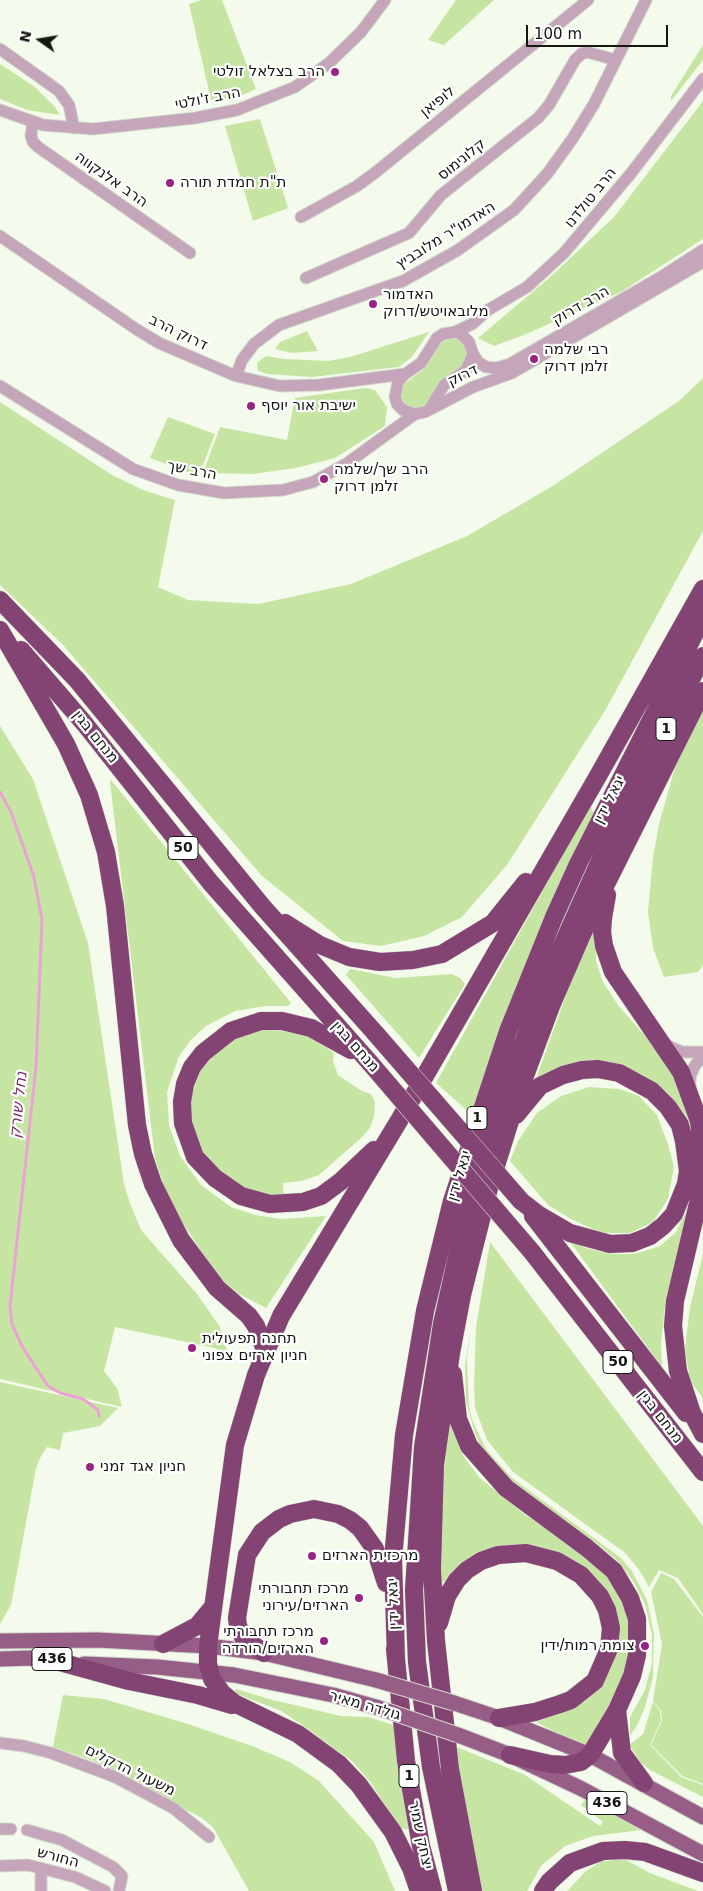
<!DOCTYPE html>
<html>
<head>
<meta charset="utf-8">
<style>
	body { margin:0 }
	#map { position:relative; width:703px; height:1891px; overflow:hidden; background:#f4fbec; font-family:"DejaVu Sans",sans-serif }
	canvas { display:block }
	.north { position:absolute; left:15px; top:15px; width:50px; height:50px; -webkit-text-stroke:4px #fff; paint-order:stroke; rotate:283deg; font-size:14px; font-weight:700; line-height:20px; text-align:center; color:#151812 }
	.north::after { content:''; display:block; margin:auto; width:18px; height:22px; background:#151812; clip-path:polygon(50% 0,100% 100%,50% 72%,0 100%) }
	.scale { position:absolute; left:526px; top:25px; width:142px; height:22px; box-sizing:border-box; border:2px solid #151812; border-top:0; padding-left:6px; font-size:15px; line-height:18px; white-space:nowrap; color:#151812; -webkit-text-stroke:4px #fff; paint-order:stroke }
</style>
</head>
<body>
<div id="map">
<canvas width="703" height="1891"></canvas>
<div class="north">N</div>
<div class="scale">100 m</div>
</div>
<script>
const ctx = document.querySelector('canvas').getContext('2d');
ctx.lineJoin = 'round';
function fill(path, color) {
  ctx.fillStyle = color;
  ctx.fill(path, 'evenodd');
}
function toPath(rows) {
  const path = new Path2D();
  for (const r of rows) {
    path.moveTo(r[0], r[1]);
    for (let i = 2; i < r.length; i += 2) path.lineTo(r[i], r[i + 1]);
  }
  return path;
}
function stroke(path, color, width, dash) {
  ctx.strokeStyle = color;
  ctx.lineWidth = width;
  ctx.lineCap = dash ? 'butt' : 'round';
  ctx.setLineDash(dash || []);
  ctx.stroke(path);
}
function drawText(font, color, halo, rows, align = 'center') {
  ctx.font = font + ' "DejaVu Sans","Noto Sans Hebrew",sans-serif';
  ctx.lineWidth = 4.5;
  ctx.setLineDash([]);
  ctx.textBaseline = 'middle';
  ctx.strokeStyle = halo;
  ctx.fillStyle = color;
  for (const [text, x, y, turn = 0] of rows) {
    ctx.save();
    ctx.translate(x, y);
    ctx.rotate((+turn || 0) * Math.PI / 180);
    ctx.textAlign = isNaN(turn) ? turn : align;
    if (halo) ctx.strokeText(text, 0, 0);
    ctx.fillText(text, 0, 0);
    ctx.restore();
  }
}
fill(toPath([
	[201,0,222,0,256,89,240,96,211,100,189,4],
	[456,0,494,0,444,45,428,40],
	[703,45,703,60,671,101,671,96],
	[0,64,35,87,55,107,60,115,27,110,0,99],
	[703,101,703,239,621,292,524,335,494,346,478,338,548,279,614,217],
	[260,119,288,208,253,221,225,126],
	[307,331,318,351,291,353,275,349,280,342],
	[429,332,412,357,399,367,312,377,267,374,258,371,257,363,266,356,284,359,328,361,350,357],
	[451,338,461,340,465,345,468,353,462,366,444,378,426,404,417,409,407,407,400,396,403,385,426,367,441,343],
	[703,378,703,531,606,709,507,865,462,917,424,936,381,946,343,941,262,876,63,645,0,585,0,402,112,475,143,490,175,500,158,587,188,600,258,604,351,584,467,536,551,487,679,401],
	[365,388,375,390,387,407,385,426,335,458,296,468,253,474,203,473,220,427,287,440,295,398],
	[168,417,215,434,200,473,187,472,150,458],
	[703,704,703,965,698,972,664,977,653,948,648,912,653,857,659,824,678,757],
	[0,726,33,779,88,943,124,1184,130,1203,141,1230,197,1294,220,1327,229,1357,227,1361,224,1355,215,1348,115,1327,104,1371,117,1388,122,1407,0,1379],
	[111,780,291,1003,288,1006,266,1006,235,1011,206,1026,191,1040,179,1056,167,1092,169,1125,180,1156,201,1185,231,1207,255,1215,281,1219,326,1216,266,1308,239,1294,220,1278,211,1267,169,1201,155,1159,110,782],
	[590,806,596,816,472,1115,436,1083],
	[596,921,596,961,603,982,618,1005,666,1060,690,1116,695,1151,691,1134,618,1067,534,1084,573,976],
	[350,969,396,978,452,974,460,978,465,984,419,1058,346,975],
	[266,1029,303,1034,327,1048,334,1053,333,1061,338,1075,362,1091,371,1094,375,1102,374,1117,370,1128,361,1138,319,1175,302,1181,283,1183,284,1199,266,1197,233,1185,205,1157,196,1141,191,1123,190,1108,193,1090,200,1072,210,1058,242,1034],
	[589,1087,619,1089,639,1096,657,1115,668,1144,674,1167,668,1199,653,1222,630,1233,601,1233,571,1219,548,1205,510,1161,518,1141,537,1113,561,1096],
	[691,1202,666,1297,661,1343,662,1367,568,1239,585,1248,610,1254,634,1254,660,1246,676,1232],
	[490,1242,703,1526,703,1614,678,1578,659,1570,649,1587,640,1571,624,1552,513,1472,487,1440,475,1408,474,1386,476,1327],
	[703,1254,703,1398,690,1381,685,1349,690,1307],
	[471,1329,467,1359,469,1408,473,1422,486,1449,512,1478,621,1558,632,1571,647,1600,654,1634,653,1677,645,1707,638,1724,630,1736,630,1717,645,1690,652,1663,652,1635,645,1604,633,1581,618,1561,594,1541,518,1489,484,1453,474,1431,466,1401,465,1365],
	[0,1382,118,1408,100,1426,63,1433,60,1450,47,1447,41,1456,36,1468,11,1605,0,1624],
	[450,1424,464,1457,480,1478,525,1515,574,1546,608,1577,628,1613,632,1642,623,1686,587,1748,536,1722,585,1702,600,1687,607,1593,594,1576,577,1564,470,1560,456,1569,448,1582,441,1581,444,1472],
	[661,1573,674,1579,703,1617,703,1784,682,1776,651,1745,662,1720,661,1711,653,1701,662,1644,651,1592],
	[236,1689,269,1699,341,1716,368,1717,394,1725,398,1763,409,1826,407,1830,400,1827,370,1782,353,1762,304,1726,281,1711,237,1694,235,1690],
	[63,1695,104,1699,188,1724,252,1746,290,1762,319,1781,374,1842,395,1891,249,1891,213,1827,202,1818,93,1761,53,1747],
	[653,1702,660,1711,661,1720,650,1745,681,1777,703,1785,703,1797,650,1770,641,1763,629,1745,643,1734],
	[452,1745,525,1775,600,1826,603,1822,581,1805,586,1799,641,1830,593,1836,565,1846,541,1866,527,1891,478,1891],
	[614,1860,626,1860,650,1873,698,1891,567,1891,585,1872,600,1862]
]), '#c7e5a2');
stroke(toPath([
	[0,792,11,812,34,877,42,920,36,1067,10,1306,12,1324,23,1348,48,1386,60,1393,83,1399,98,1410,99,1416]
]), '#eba3d6', 3);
const minor = toPath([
	[0,49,59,91,69,105,74,128],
	[0,110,43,125,93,129,195,118,237,110,295,87,329,63,361,32,385,0],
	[33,122,31,136,33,142,38,147,190,253],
	[301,217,357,186,376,172,588,0],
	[0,236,136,329,159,343,236,376,280,386,319,385,405,374],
	[306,278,409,233,441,195,538,118,549,105,575,60,581,54,587,52,616,60],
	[455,332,472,324,488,310,527,287,564,253,632,172,703,79],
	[473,354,478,362,486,367,496,368,510,364,661,277,703,250],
	[236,376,242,360,254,344,279,325,403,281,458,250,514,210,547,174,573,138,594,104,646,0],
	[0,386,133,469,178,485,224,493,283,490,313,482,346,464,415,414],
	[429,410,444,385,466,370,473,354,469,342,461,334,455,332,443,334,437,338,421,363,405,374,398,382,395,397,397,404,403,410,415,414,425,412,473,387,512,373,703,262],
	[664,1044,682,1052,703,1052],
	[690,1089,690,1077,694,1067,703,1055],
	[0,1743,24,1746,51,1753,115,1777,173,1808,209,1837],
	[0,1829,11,1829],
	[27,1830,62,1840,113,1867,122,1876,119,1891],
	[0,1866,28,1865,75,1877,105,1891],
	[41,1868,41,1891]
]);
const major = toPath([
	[0,1641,98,1640,208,1646,264,1653,376,1680],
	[0,1659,33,1658,61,1661],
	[84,1664,157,1667,234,1675,333,1695,379,1708],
	[454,1703,499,1718,590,1755,703,1817],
	[458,1735,510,1755,582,1789,703,1854]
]);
const highway = toPath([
	[0,600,77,680,262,906,376,1034],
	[0,630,66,744,89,795,106,852,115,906,137,1125,143,1154,153,1184,181,1240,217,1288,249,1316,256,1326,265,1350],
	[21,650,84,723,210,882,371,1064],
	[607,895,603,918,602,932,604,946,613,972,681,1072,699,1121,703,1158,699,1199,675,1301,673,1326,678,1371,692,1413,703,1434],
	[285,923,320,945,349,957,380,962,413,960,442,954,493,923,526,882],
	[351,1050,311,1028,282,1021,261,1021,231,1031,203,1053,192,1067,185,1084,182,1102,183,1123,195,1157,215,1178,241,1196,270,1204,303,1202,321,1196,340,1182,374,1150],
	[516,1115,540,1086,563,1075,582,1070,598,1069,619,1073,652,1091,668,1107,680,1125,684,1141,688,1171,686,1184,674,1214,663,1226,650,1236,632,1243,610,1244,570,1233,539,1215,521,1201],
	[533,1216,686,1413],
	[532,1252,703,1472],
	[453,1374,458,1419,469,1446,506,1488,587,1548,614,1571,630,1598,637,1619,637,1655,632,1676,617,1710,590,1755,581,1762,565,1765,550,1764,510,1755],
	[439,1623,447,1596,457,1580,467,1570,481,1561,498,1555,526,1553,557,1561,581,1575,600,1596,607,1610,611,1628,609,1649,595,1681,571,1700,560,1704,535,1712,499,1718],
	[163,1644,197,1626,212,1608],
	[395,1649,406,1761,421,1846,433,1891],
	[264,1653,243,1637,238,1626,237,1618,247,1555,262,1532,279,1519,290,1514,314,1509,338,1514,350,1520,360,1528,375,1549,386,1583],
	[49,1659,129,1681,198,1695,232,1705],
	[396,1659,393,1559,404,1435,425,1311,452,1201,508,1031,554,917,578,864,703,617],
	[617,1710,622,1753,644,1783],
	[419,1891,411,1868,393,1832,359,1785,339,1764,298,1734,234,1703,222,1693,212,1679,208,1664,208,1646,235,1445,256,1375,281,1316,400,1119,598,776,703,589],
	[457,1891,431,1767,417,1662,414,1590,423,1447,442,1324,465,1221,489,1137,543,988,608,843,703,656],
	[473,1891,450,1769,436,1641,432,1570,435,1465,451,1353,462,1295,489,1188,520,1089,551,1006,591,914,703,691],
	[543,1891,549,1882,570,1863,603,1851,625,1850,645,1852,703,1873]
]);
stroke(minor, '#d0d7c9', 13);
stroke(major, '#d0d7c9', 17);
stroke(highway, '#d0d7c9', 19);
stroke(minor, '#c5a5ba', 11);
stroke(major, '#965e86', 15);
stroke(highway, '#844473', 18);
const majorBridge = toPath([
	[376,1680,454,1703],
	[379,1708,458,1735]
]);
const highwayBridge = toPath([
	[376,1034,521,1201],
	[371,1064,532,1252]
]);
stroke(majorBridge, '#d0d7c9', 17, []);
stroke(highwayBridge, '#d0d7c9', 19, []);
stroke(majorBridge, '#965e86', 15);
stroke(highwayBridge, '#844473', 18);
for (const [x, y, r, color] of [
	[335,72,5,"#982380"],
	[170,183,5,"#982380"],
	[373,304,5,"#982380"],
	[534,359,5,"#982380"],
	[251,406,5,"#982380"],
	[324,479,5,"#982380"],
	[192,1348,5,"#982380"],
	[90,1467,5,"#982380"],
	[312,1556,5,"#982380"],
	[359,1598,5,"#982380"],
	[324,1641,5,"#982380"],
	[645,1646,5,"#982380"]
]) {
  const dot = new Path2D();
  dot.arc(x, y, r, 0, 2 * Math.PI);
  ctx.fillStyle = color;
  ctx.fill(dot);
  stroke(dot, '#fff', 2);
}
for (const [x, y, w] of [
	[666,729,20],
	[183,848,30],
	[477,1118,20],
	[618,1362,30],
	[52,1659,40],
	[409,1776,20],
	[607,1803,40]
]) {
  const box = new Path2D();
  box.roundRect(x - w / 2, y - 11.5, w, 23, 4);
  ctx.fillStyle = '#fff';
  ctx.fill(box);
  stroke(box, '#151812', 1);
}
drawText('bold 14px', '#151812', null, [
	["1",666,729],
	["50",183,848],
	["1",477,1118],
	["50",618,1362],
	["436",52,1659],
	["1",409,1776],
	["436",607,1803]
]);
drawText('15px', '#151812', '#fff', [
	["הרב בצלאל זולטי",325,72,"right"],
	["ת\"ת חמדת תורה",180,183],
	["האדמור",383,295],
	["מלובאויטש/דרוק",383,312],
	["רבי שלמה",544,350],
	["זלמן דרוק",544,367],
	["ישיבת אור יוסף",261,406],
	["הרב שך/שלמה",334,470],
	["זלמן דרוק",334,487],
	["תחנה תפעולית",202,1339],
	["חניון ארזים צפוני",202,1356],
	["חניון אגד זמני",100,1467],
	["מרכזית הארזים",322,1556],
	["מרכז תחבורתי",349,1589,"right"],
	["הארזים/עירוני",349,1606,"right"],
	["מרכז תחבורתי",314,1632,"right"],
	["הארזים/הורדה",314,1649,"right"],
	["צומת רמות/ידין",635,1646,"right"]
], 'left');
drawText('15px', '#151812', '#fff', [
	["הרב ז'ולטי",208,99,-11],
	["לופיאן",438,102,-39],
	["קלונימוס",462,160,-39],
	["הרב אלנקווה",111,180,35],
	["הרב טולדנו",591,198,-51],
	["האדמו\"ר מלובביץ",446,236,-32],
	["הרב דרוק",581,306,-30],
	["דרוק הרב",178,333,26],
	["דרוק",463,376,-25],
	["הרב שך",192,471,11],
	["מנחם בגין",95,737,51],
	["יגאל ידין",610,800,-63],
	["מנחם בגין",355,1047,48],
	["יגאל ידין",460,1176,-73],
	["מנחם בגין",660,1417,52],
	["יגאל ידין",394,1604,-92],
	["גולדה מאיר",365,1706,16],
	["משעול הדקלים",130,1771,26],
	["יצחק שמיר",420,1835,78],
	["החורש",58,1858,15]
]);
drawText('italic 16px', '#7e2c6b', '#fff', [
	["נחל שורק",19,1105,-84]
]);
</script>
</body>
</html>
